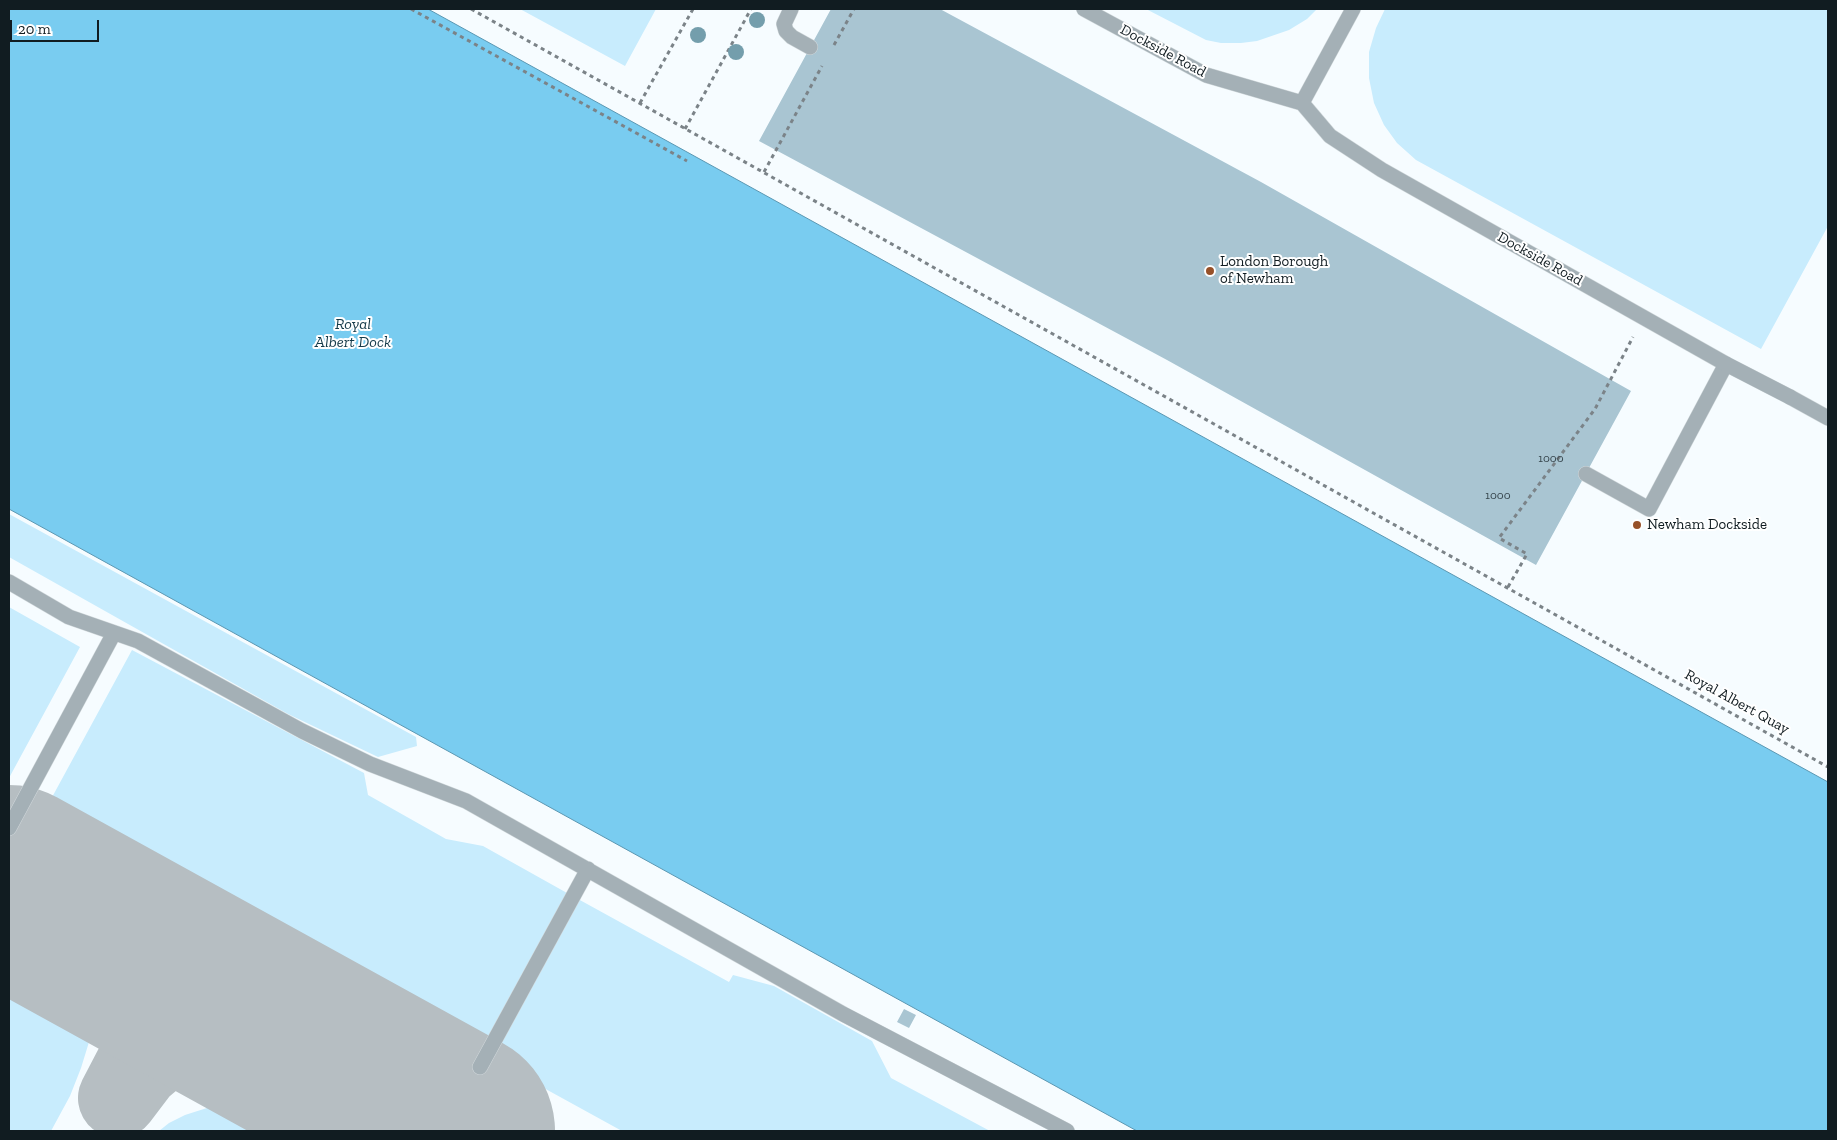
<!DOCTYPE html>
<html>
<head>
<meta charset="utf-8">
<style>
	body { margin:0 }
	#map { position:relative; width:1837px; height:1140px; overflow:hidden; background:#f6fcff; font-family:"Zilla Slab",serif }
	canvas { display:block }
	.frame { position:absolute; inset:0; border:10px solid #111c21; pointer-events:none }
	.scale { position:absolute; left:10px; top:20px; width:89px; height:22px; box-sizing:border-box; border:2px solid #111c21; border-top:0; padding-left:6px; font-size:15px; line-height:18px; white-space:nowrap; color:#111c21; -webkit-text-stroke:4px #fff; paint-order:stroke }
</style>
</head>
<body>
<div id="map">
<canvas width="1837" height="1140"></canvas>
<div class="frame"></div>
<div class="scale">20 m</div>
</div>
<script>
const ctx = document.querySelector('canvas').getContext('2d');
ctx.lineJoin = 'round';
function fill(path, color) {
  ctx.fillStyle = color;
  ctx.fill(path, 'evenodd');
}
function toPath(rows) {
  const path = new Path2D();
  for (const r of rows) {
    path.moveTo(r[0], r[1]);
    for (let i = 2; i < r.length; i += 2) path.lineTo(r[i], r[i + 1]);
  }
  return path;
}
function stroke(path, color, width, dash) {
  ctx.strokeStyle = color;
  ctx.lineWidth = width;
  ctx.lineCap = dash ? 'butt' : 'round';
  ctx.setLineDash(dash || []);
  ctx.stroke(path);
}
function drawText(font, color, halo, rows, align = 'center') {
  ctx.font = font + ' "Zilla Slab",serif';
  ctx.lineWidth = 4;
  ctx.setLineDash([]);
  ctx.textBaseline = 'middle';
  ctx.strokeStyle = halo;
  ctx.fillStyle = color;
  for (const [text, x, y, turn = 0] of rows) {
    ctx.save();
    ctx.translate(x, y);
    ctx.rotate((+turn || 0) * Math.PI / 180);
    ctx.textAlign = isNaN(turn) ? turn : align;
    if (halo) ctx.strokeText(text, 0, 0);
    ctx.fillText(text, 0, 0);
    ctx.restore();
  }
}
fill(toPath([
	[520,9,656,9,625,66],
	[1146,9,1145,9,1317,9,1307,19,1289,30,1257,41,1241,43,1221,43,1206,40],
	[1385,9,1828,9,1828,226,1761,349,1416,160,1397,143,1384,125,1374,103,1369,78,1369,52,1376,28],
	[9,514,416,737,417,746,378,757,288,714,9,557],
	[9,607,80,647,9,778],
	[132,650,364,773,368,795,446,839,483,846,567,893,480,1052,44,812],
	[578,899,729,982,733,975,774,986,872,1041,891,1078,990,1131,622,1131,491,1059],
	[9,980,91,1024,89,1042,81,1068,70,1096,51,1131,9,1131],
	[232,1100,289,1131,159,1131,169,1123,185,1115]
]), '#c8ecfd');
const water = toPath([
	[9,9,428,9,1828,782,1828,1131,1137,1131,9,509,9,9]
]);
fill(water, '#79ccf0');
stroke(water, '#5a97b2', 1);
stroke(toPath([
	[9,901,22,903,59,914,106,939,134,970,147,1001,147,1035,142,1052,118,1098],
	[118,1098,140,1069,153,1058,167,1048,203,1034,225,1032,250,1032,295,1043]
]), '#b6bec2', 80);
stroke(toPath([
	[9,885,455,1131]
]), '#b6bec2', 200);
fill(toPath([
	[831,9,940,9,1261,182,1631,391,1536,565,1167,360,759,141],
	[904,1009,916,1015,909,1028,897,1022]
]), '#a9c5d2');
const service = toPath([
	[791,9,784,24,786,31,792,37,810,47],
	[1790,397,1828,418],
	[1586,474,1649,509,1726,364],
	[9,582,69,617,138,641,302,731,370,764,466,801,843,1014,1067,1131],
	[9,828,114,633],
	[480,1067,588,869]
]);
const minor = toPath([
	[1084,9,1206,75,1302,103,1330,136,1382,170,1726,364,1790,397],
	[1302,103,1353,9]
]);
stroke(service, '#d1d8db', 16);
stroke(minor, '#d1d8db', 16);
stroke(toPath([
	[411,9,687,161],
	[471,9,1828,767],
	[834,45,854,9],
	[640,103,693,9],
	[685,129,751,9],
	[764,172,822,66],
	[1508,587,1527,554,1499,538,1595,409,1633,337]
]), '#7b8388', 3, [4, 4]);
stroke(service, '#a4b0b6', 15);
stroke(minor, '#a4b0b6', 15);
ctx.fillStyle = '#749eac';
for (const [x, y] of [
	[757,20],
	[698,35],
	[736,52]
]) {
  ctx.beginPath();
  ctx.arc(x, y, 8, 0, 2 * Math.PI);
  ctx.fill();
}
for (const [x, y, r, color] of [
	[1210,271,5,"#975129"],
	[1637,525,5,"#975129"]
]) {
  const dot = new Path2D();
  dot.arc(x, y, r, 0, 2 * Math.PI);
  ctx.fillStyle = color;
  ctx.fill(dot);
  stroke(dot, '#fff', 2);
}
drawText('12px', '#37464d', null, [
	["1000",1551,459],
	["1000",1498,496]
]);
drawText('15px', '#111c21', '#fff', [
	["Dockside Road",1163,51,28],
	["Dockside Road",1540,259,29],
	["Royal Albert Quay",1737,702,29]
]);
drawText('15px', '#111c21', '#fff', [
	["London Borough",1220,262],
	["of Newham",1220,279],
	["Newham Dockside",1647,525]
], 'left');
drawText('italic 16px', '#143a49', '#fff', [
	["Royal",353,324],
	["Albert Dock",353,342]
]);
</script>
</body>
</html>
